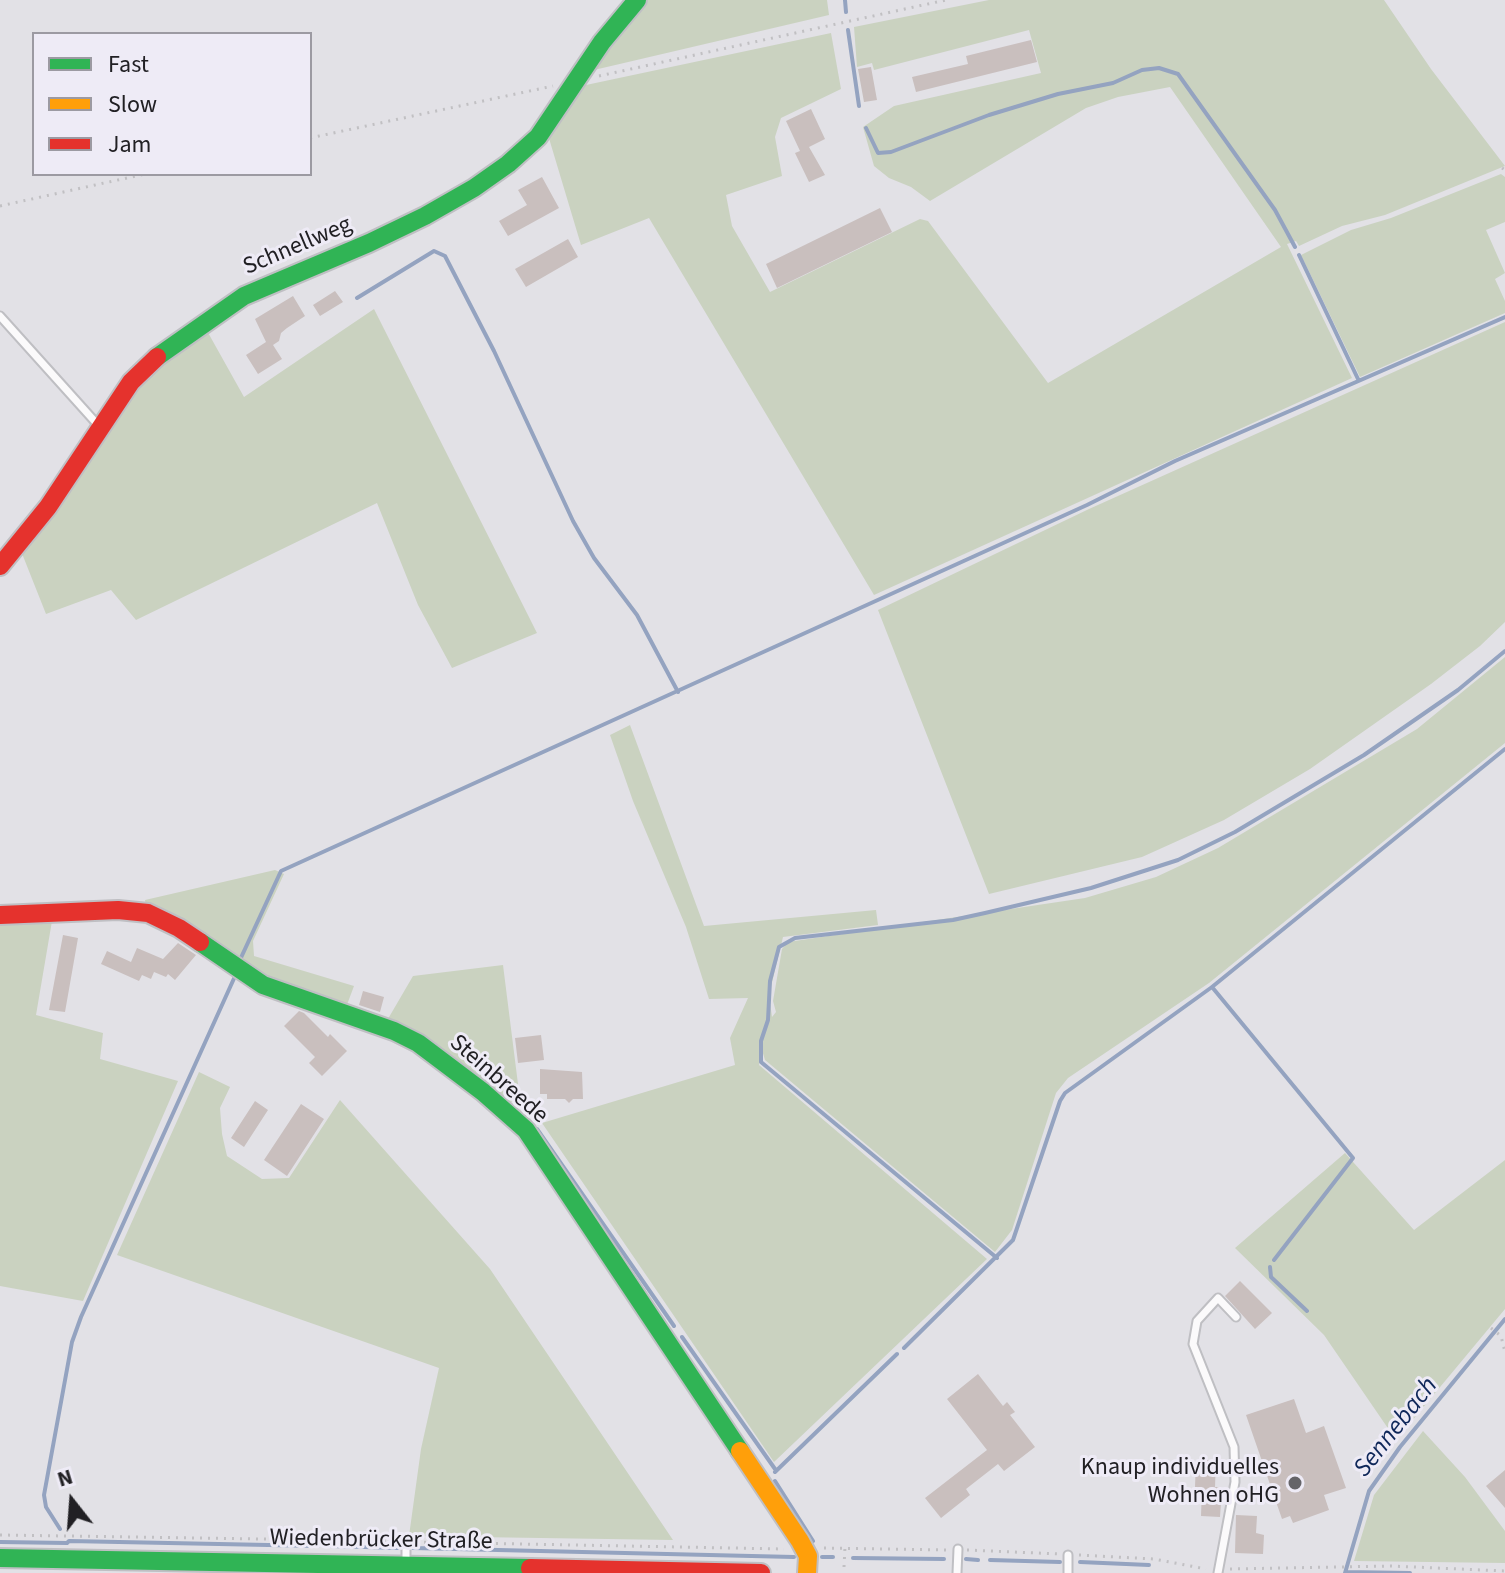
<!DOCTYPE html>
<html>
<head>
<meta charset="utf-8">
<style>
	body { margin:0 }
	#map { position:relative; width:1505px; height:1573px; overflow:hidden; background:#e2e1e6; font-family:"Source Sans 3",sans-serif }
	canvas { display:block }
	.legend { position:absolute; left:32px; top:32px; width:280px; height:144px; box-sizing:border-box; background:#eeebf6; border:2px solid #9c9aa2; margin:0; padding:10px 14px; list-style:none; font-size:24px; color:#212024 }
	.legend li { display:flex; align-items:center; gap:16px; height:40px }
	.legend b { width:40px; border:2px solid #9c9aa2 }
	.north { position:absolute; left:32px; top:1461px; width:80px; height:80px; -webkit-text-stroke:6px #eeebf6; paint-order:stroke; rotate:343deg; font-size:22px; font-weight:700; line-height:32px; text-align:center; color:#212024 }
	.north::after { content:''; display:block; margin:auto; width:28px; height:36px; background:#212024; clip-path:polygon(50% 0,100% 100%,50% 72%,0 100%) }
</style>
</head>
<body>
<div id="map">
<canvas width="1505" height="1573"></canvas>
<ul class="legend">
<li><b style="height:10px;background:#30b455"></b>Fast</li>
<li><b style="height:10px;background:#ff9f0a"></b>Slow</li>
<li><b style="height:10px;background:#e5322d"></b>Jam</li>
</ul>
<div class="north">N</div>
</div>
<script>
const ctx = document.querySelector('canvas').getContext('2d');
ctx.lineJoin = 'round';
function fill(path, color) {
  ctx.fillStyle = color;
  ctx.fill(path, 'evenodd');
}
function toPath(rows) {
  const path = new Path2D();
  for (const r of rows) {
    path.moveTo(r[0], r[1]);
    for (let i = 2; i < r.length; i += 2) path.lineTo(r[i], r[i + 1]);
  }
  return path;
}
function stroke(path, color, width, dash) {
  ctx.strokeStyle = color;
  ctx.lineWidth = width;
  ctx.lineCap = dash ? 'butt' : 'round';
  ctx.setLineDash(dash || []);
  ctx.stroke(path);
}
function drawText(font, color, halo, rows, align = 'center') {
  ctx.font = font + ' "Source Sans 3",sans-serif';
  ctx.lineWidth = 6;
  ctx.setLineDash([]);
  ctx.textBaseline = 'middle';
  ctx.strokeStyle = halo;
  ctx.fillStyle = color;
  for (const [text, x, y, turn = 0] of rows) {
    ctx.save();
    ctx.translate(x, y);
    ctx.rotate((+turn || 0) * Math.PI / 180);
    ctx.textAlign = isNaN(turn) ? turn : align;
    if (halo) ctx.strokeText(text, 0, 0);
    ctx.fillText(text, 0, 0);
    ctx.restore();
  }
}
fill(toPath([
	[648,0,827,0,829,15,594,70],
	[989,0,1384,0,1431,69,1505,166,1385,215,1342,226,1299,246,1296,241,1287,244,1352,378,874,595,649,218,581,245,548,135,586,85,831,33,841,89,781,118,775,137,782,176,726,195,732,226,770,292,920,219,928,221,1048,383,1281,247,1170,87,1118,97,1086,108,930,201,911,187,889,178,874,166,863,127,894,106,1041,73,1029,30,874,70,872,63,857,67,854,27],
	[1501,174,1505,177,1505,222,1486,230,1505,273,1495,279,1505,301,1505,313,1360,377,1301,255,1351,230,1391,218],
	[374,309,537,633,452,668,418,605,377,503,136,620,111,590,46,614,21,551,137,388,169,356,206,329,244,397],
	[1505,322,1505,622,1480,646,1431,684,1310,769,1224,820,1142,857,989,894,878,610,1089,509],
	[1505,657,1505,743,1209,983,1068,1078,1056,1093,1012,1230,995,1252,765,1060,762,1050,759,1065,987,1259,774,1462,542,1123,735,1065,730,1038,748,998,709,999,686,927,633,801,610,735,630,725,704,926,876,910,878,925,783,937,769,995,772,1017,776,1012,773,1001,782,949,788,942,1085,898,1156,877,1218,848,1417,729],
	[275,870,284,874,253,941,254,956,354,986,345,1010,266,981,146,907,145,900],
	[52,921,36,1015,103,1033,100,1059,178,1081,83,1301,0,1286,0,922],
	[503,965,520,1100,504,1103,385,1024,413,976],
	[199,1072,230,1087,220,1108,222,1134,227,1156,262,1179,289,1178,340,1100,490,1269,673,1540,409,1536,421,1449,439,1368,117,1255],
	[1345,1153,1414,1230,1505,1160,1505,1309,1396,1440,1324,1335,1235,1248],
	[1423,1431,1465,1477,1505,1531,1505,1563,1354,1561,1374,1495]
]), '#cad2c0');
stroke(toPath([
	[845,0,846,12],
	[848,30,859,106],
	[866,128,878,153,891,152,989,115,1058,94,1113,83,1142,70,1159,68,1178,74,1275,210,1295,247],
	[1299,255,1358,379],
	[357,298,434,251,445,256,494,351,573,521,594,558,637,615,678,692],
	[239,962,281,871,1087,505,1175,461,1505,317],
	[537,1129,674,1326],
	[997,1258,761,1062,761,1041,768,1020,770,981,779,947,795,938,953,920,985,913,1091,888,1178,860,1235,832,1364,755,1458,690,1505,651],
	[1274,1260,1353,1158,1212,987,1505,749],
	[1270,1267,1271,1277,1307,1311],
	[682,1337,775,1469],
	[904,1348,1013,1240,1060,1101,1065,1093,1212,987],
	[775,1472,897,1354],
	[775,1481,813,1541],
	[60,1529,46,1507,44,1495,72,1342,81,1317,236,974],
	[0,1542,67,1543,69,1541,318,1546],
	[330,1546,398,1548],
	[413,1548,794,1557],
	[822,1557,833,1557],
	[853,1558,944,1559],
	[966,1559,978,1560],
	[990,1560,1060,1562],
	[1080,1562,1149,1565],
	[1346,1572,1410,1573],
	[1345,1573,1369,1491,1400,1447,1505,1319]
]), '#94a3c0', 4);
fill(toPath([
	[1031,40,1037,62,916,92,912,77,968,64,966,56],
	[871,67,877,100,864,102,858,69],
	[811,109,825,139,809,147,825,175,809,182,795,153,800,151,786,121],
	[542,177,559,208,508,236,499,221,527,205,518,190],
	[880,208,892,232,777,288,766,264],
	[568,239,578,257,526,287,515,269],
	[335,291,343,302,320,316,313,305],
	[293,296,305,316,287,328,281,333,279,341,273,345,282,359,258,374,246,355,266,342,255,319],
	[63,935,78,938,65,1012,49,1010],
	[178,943,196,955,175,980,168,974,166,977,154,972,151,979,142,975,139,981,101,964,107,951,131,962,137,948,163,959],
	[363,991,384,997,380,1012,359,1005],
	[299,1011,304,1013,328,1037,330,1034,347,1051,322,1076,309,1063,315,1057,284,1026],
	[541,1035,544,1060,518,1063,515,1038],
	[540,1069,582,1072,583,1099,573,1099,569,1103,565,1099,547,1099,547,1094,540,1094],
	[255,1101,268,1110,244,1147,231,1138],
	[301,1104,324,1119,287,1176,264,1160],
	[1240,1281,1272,1313,1255,1329,1225,1296],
	[978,1374,1003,1406,1007,1402,1015,1412,1010,1415,1035,1447,1004,1471,998,1464,966,1489,970,1495,941,1518,925,1498,987,1450,947,1399],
	[1294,1399,1306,1433,1324,1426,1346,1488,1324,1495,1329,1510,1293,1523,1290,1516,1282,1519,1246,1415],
	[1196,1460,1216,1460,1215,1487,1222,1487,1220,1517,1201,1516,1202,1487,1195,1487],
	[1505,1470,1505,1508,1486,1486],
	[1236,1515,1257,1516,1256,1533,1264,1535,1263,1554,1235,1553]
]), '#c9bfbe');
const lane = toPath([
	[0,316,98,425],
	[1068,1555,1068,1573],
	[406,1564,406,1542],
	[957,1573,958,1549],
	[1218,1573,1235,1482,1234,1447,1193,1344,1197,1321,1218,1298,1236,1317]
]);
const fast = toPath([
	[157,357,244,296,369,243,425,216,474,188,508,164,538,137,602,42,637,0],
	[200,942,263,985,394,1031,418,1043,483,1092,526,1130,740,1451],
	[0,1558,530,1568]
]);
const slow = toPath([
	[740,1451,800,1541,808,1556,807,1573]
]);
const jam = toPath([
	[0,566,48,507,131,382,157,357],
	[0,915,118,910,148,913,179,928,200,942],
	[530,1568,761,1573]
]);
stroke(lane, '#bfbfc3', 11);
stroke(fast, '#bfbfc3', 22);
stroke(slow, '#bfbfc3', 22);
stroke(jam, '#bfbfc3', 22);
stroke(toPath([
	[599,76,946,0],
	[310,138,553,86],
	[1502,168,1505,170],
	[0,206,145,174],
	[1491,1328,1501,1336,1505,1352],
	[0,1535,396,1541],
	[416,1542,784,1549],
	[824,1548,948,1550],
	[967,1550,1060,1554],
	[1079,1555,1154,1559,1206,1569],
	[844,1567,845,1547],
	[1230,1569,1391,1566,1505,1571]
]), '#c1c0c3', 3, [2, 6]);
stroke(lane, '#fbfafb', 7);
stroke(fast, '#30b455', 18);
stroke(slow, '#ff9f0a', 18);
stroke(jam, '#e5322d', 18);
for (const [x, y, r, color] of [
	[1295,1483,8,"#656468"]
]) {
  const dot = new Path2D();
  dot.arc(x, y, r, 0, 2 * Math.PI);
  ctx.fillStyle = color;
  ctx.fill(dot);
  stroke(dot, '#eeebf6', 3);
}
drawText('24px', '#212024', '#eeebf6', [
	["Schnellweg",298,247,-23],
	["Steinbreede",498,1080,41],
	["Wiedenbrücker Straße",381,1541,1]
]);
drawText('24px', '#212024', '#eeebf6', [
	["Knaup individuelles",1279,1469],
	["Wohnen oHG",1279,1497]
], 'right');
drawText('italic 26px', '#0f2759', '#eeebf6', [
	["Sennebach",1397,1428,-52]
]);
</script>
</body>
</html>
